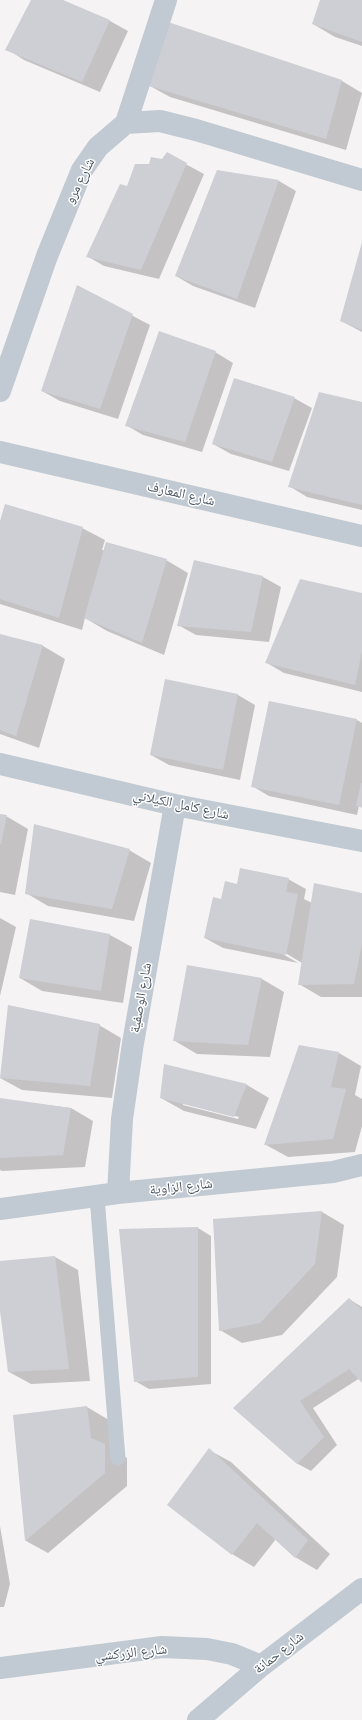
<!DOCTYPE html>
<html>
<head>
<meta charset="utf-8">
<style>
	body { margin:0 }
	canvas { display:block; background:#f5f3f3 }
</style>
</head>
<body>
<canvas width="362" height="1720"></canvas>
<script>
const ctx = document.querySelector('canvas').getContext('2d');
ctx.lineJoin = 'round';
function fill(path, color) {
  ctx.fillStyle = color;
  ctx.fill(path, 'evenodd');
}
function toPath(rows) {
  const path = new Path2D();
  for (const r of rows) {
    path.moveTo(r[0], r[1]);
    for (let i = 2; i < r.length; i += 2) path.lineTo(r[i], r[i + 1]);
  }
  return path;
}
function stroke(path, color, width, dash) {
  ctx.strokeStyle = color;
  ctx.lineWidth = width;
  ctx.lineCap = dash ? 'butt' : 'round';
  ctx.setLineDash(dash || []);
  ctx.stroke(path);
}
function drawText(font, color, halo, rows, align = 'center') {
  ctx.font = font + ' "Noto Sans","Noto Naskh Arabic",sans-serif';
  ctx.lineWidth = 3;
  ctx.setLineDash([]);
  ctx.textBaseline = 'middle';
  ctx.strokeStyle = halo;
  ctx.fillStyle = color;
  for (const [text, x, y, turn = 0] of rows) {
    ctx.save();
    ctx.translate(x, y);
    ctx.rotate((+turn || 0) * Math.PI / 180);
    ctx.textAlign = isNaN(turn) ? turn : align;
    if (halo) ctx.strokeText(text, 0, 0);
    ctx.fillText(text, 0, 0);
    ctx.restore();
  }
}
fill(toPath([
	[32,0,60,0,110,21,128,31,100,92,24,60,7,49],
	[322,0,362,0,362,46,335,37,313,24],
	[168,23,342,81,362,93,346,150,170,97,150,86],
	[167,154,204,174,159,279,104,266,87,256,127,187,150,165,163,160],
	[279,181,296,191,255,308,193,286,176,276],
	[362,244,362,332,341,321],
	[78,287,150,325,118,419,60,401,42,391],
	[215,352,233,363,202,452,143,435,126,425],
	[294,398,312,408,289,471,231,454,213,444],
	[362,403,362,510,307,497,289,486],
	[0,524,82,528,105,540,102,550,166,560,188,573,164,655,107,631,85,618,82,630,0,604],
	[195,561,263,577,281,587,269,642,196,635,178,625],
	[362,594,362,692,284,673,267,663],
	[0,635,43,646,65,659,39,748,0,734],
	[166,680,238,695,255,705,240,780,169,765,151,755],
	[269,702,357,720,362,723,362,808,359,806,357,815,269,796,252,786],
	[0,815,6,816,28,829,15,895,0,892],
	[129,850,151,863,134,921,48,906,26,893],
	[288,879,306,889,304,899,312,903,362,894,362,997,321,997,299,984,302,963,282,951,281,953,298,963,223,948,205,938,222,900,238,885],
	[0,918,16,927,0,996],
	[110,935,132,947,123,1003,42,991,20,978],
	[262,979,284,992,270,1057,197,1054,175,1041],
	[99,1025,121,1038,112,1098,22,1090,0,1078],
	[339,1053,361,1066,355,1095,362,1099,362,1126,355,1152,288,1157,266,1145],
	[165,1065,247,1085,269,1098,256,1129,184,1111,161,1098],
	[183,1103,239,1117,238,1119,183,1105],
	[0,1099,71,1108,93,1121,85,1167,2,1171,0,1170],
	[322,1212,344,1225,337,1277,282,1335,242,1343,220,1330,214,1220],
	[198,1228,211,1236,211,1384,149,1389,135,1381],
	[55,1257,78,1270,90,1381,31,1384,9,1372,0,1303,0,1262],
	[349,1299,362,1307,362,1380,360,1378,313,1408,337,1445,311,1471,298,1464,234,1408],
	[87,1407,109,1420,112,1450,127,1458,127,1486,48,1553,26,1541,14,1416],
	[209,1450,231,1462,330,1554,317,1570,295,1557,276,1539,254,1567,232,1554],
	[0,1526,10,1584,4,1607,0,1607]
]), '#0003');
fill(toPath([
	[31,0,63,0,110,20,82,82,5,50],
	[320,0,362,0,362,42,312,24],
	[168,22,342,80,326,139,149,86],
	[167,152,187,163,141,270,86,257,120,184,127,186,135,164,149,164,151,157,162,159],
	[217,170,279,180,237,299,175,276],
	[362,242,362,330,340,321],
	[77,285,133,314,100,409,41,391],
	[159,331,216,351,185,442,125,426],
	[234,378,295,397,272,462,212,444],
	[319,392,362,402,362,505,288,487],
	[5,504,83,527,59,618,0,599,0,521],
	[106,542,167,559,142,643,84,618],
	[194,560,263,576,251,632,177,626],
	[300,579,362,593,362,651,355,685,265,663],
	[0,634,43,645,16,736,0,730],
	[165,679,238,694,223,770,150,755],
	[269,701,357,719,339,805,251,787],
	[361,783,362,783,362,807,356,806],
	[0,814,7,815,1,844,0,844],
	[34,824,130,849,112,909,25,894],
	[240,868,289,878,286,892,298,894,286,955,204,938,213,897,221,899,225,881,237,884],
	[314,883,362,893,362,944,354,984,298,985],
	[30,919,110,934,101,991,19,978],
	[187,965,262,978,248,1045,173,1041],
	[8,1005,100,1024,90,1086,0,1078],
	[299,1045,339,1052,331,1087,346,1089,333,1139,264,1145],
	[164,1064,247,1084,234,1117,160,1098],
	[0,1098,71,1108,63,1155,0,1158],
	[322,1211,315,1264,260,1323,219,1331,213,1219],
	[198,1227,198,1377,134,1382,119,1229],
	[55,1256,69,1369,8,1372,0,1311,0,1261],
	[349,1298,362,1310,362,1383,349,1369,300,1401,324,1437,297,1464,233,1408],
	[87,1406,91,1438,105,1444,105,1473,25,1541,13,1415],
	[209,1448,308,1540,295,1558,257,1523,232,1555,167,1505]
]), '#cdcfd5');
stroke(toPath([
	[97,1197,118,1458]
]), '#c1cad2', 15);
stroke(toPath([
	[126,123,166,0],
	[0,391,47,256,82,170,98,147,126,123,160,121,196,130,362,180],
	[0,452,362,536],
	[0,764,175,805,362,841],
	[118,1193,122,1119,133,1043,175,805],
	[0,1209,118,1193,333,1172,362,1165],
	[0,1668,162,1647,207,1649,232,1654,261,1666],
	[198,1720,261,1666,362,1589]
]), '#c1cad2', 22);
drawText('14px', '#4a5661', '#fff', [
	["شارع مرو",80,181,-63],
	["شارع المعارف",181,494,13],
	["شارع كامل الكيلاني",181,805,12],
	["شارع الوصفية",141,998,-80],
	["شارع الزاوية",181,1187,-6],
	["شارع الزركشي",131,1653,-6],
	["شارع حمانة",279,1653,-38]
]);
</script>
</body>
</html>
